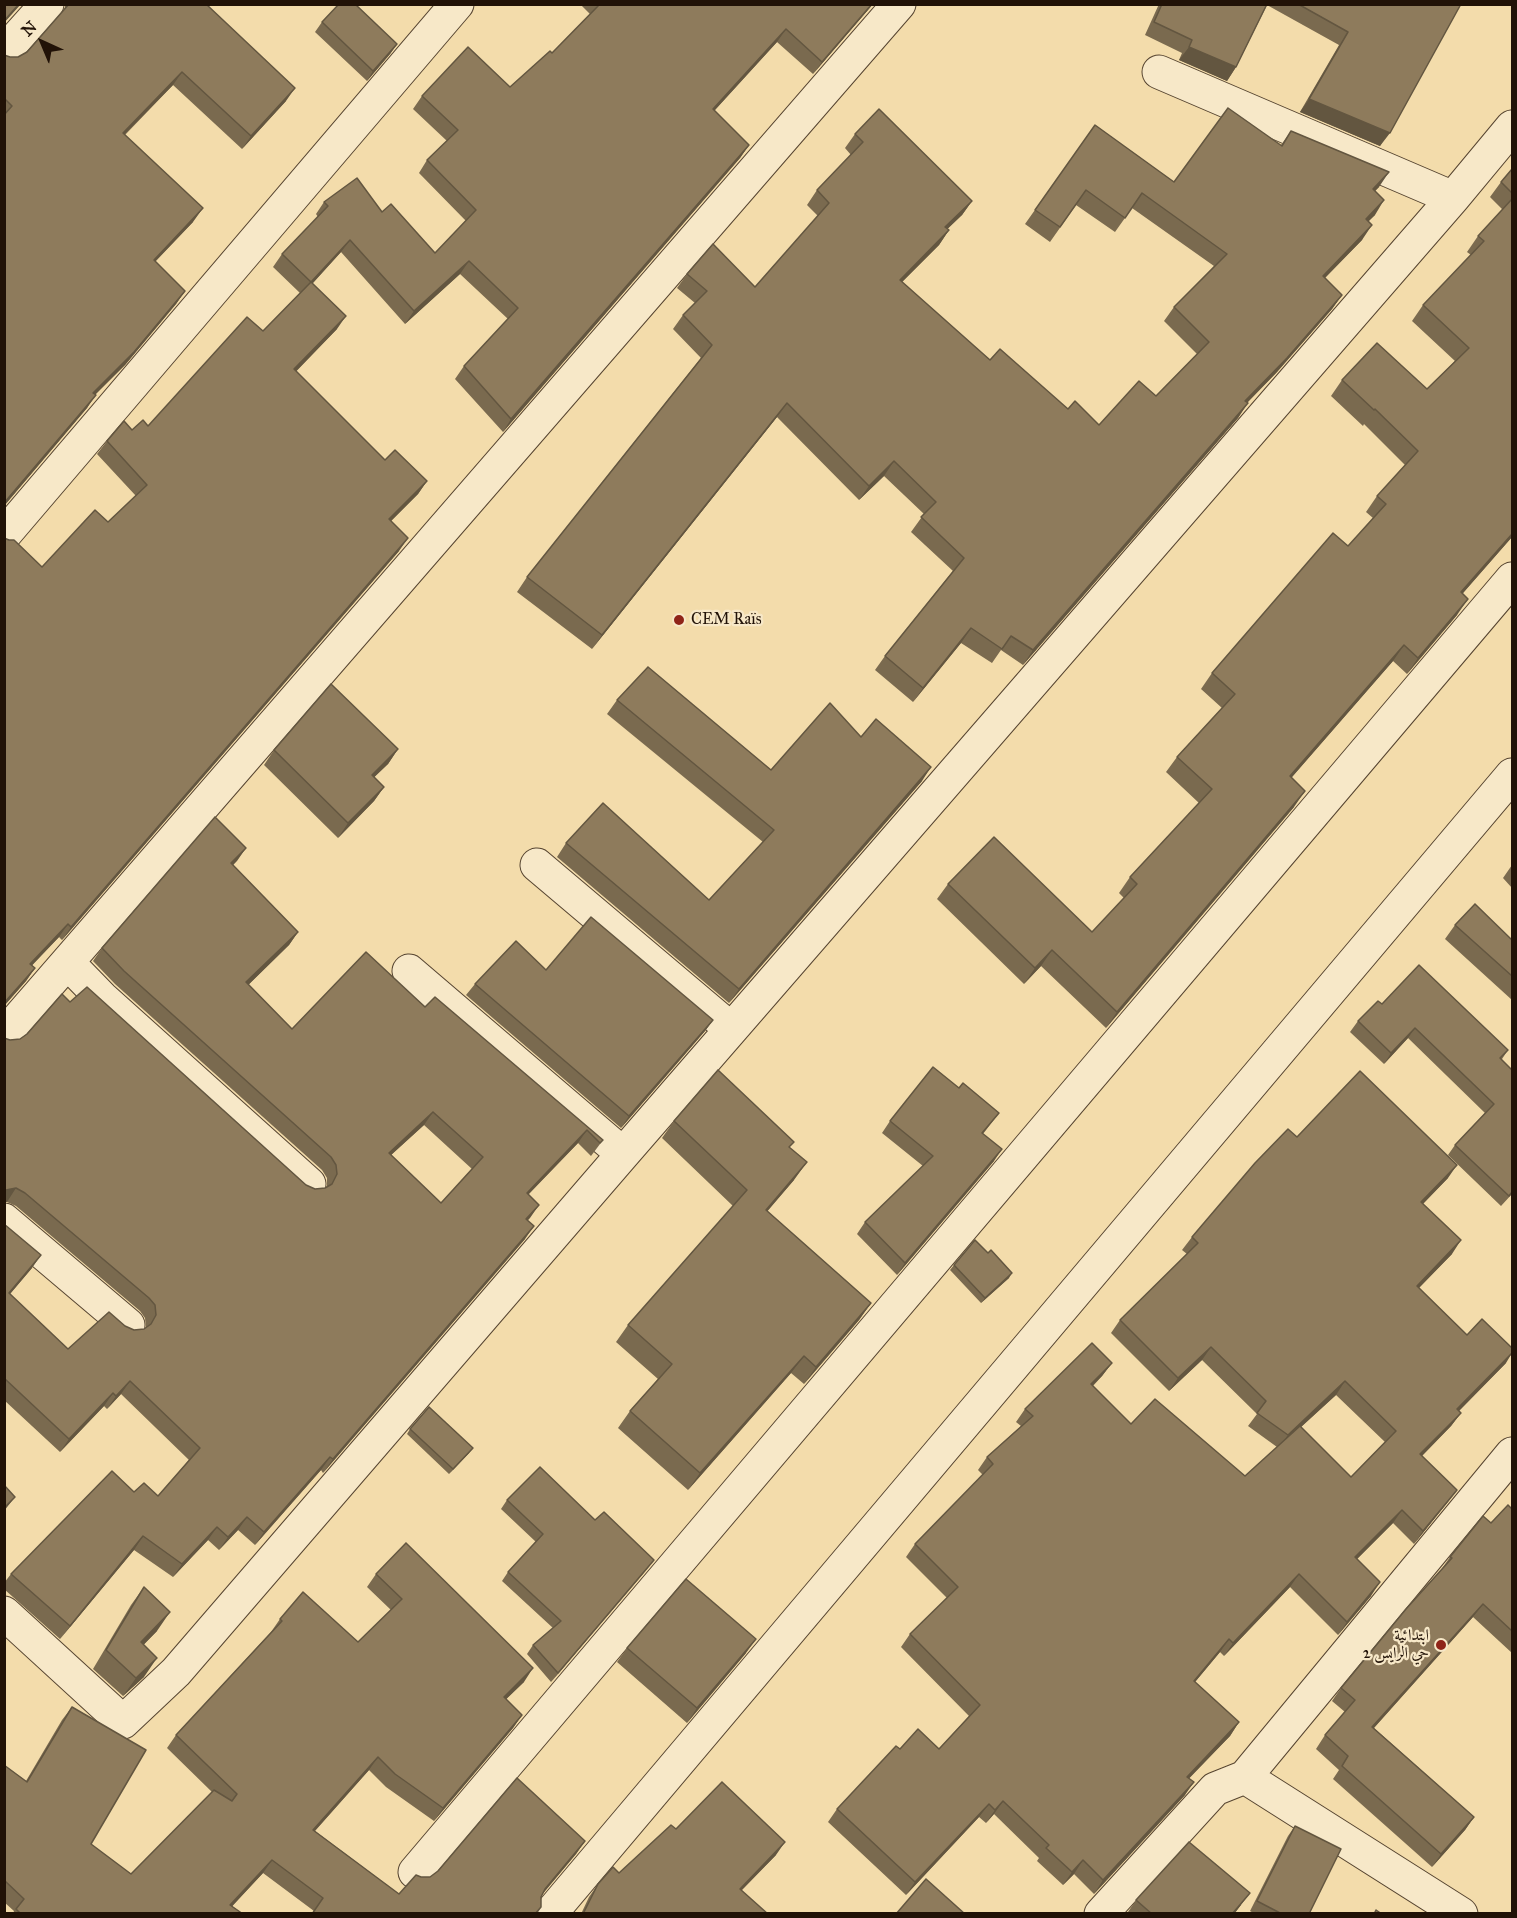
<!DOCTYPE html>
<html>
<head>
<meta charset="utf-8">
<style>
	body { margin:0 }
	#map { position:relative; width:1517px; height:1918px; overflow:hidden; background:#f3dcab; font-family:"IM FELL Great Primer",serif }
	canvas { display:block }
	.frame { position:absolute; inset:0; border:6px solid #211207; pointer-events:none }
	.north { position:absolute; left:12px; top:12px; width:60px; height:60px; -webkit-text-stroke:4px #f7e8c8; paint-order:stroke; rotate:316deg; font-size:16px; font-weight:700; line-height:24px; text-align:center; color:#211207 }
	.north::after { content:''; display:block; margin:auto; width:21px; height:27px; background:#211207; clip-path:polygon(50% 0,100% 100%,50% 72%,0 100%) }
</style>
</head>
<body>
<div id="map">
<canvas width="1517" height="1918"></canvas>
<div class="frame"></div>
<div class="north">N</div>
</div>
<script>
const ctx = document.querySelector('canvas').getContext('2d');
ctx.lineJoin = 'round';
function toPath(rows) {
  const path = new Path2D();
  for (const r of rows) {
    path.moveTo(r[0], r[1]);
    for (let i = 2; i < r.length; i += 2) path.lineTo(r[i], r[i + 1]);
  }
  return path;
}
function stroke(path, color, width, dash) {
  ctx.strokeStyle = color;
  ctx.lineWidth = width;
  ctx.lineCap = dash ? 'butt' : 'round';
  ctx.setLineDash(dash || []);
  ctx.stroke(path);
}
function fill(path, color) {
  ctx.fillStyle = color;
  ctx.fill(path, 'evenodd');
}
function drawText(font, color, halo, rows, align = 'center') {
  ctx.font = font + ' "IM FELL Great Primer",Amiri,serif';
  ctx.lineWidth = 4.5;
  ctx.setLineDash([]);
  ctx.textBaseline = 'middle';
  ctx.strokeStyle = halo;
  ctx.fillStyle = color;
  for (const [text, x, y, turn = 0] of rows) {
    ctx.save();
    ctx.translate(x, y);
    ctx.rotate((+turn || 0) * Math.PI / 180);
    ctx.textAlign = isNaN(turn) ? turn : align;
    if (halo) ctx.strokeText(text, 0, 0);
    ctx.fillText(text, 0, 0);
    ctx.restore();
  }
}
const minor = toPath([
	[4,52,47,4],
	[1159,72,1453,198],
	[4,535,457,4],
	[537,865,731,1029],
	[68,963,102,998,309,1184],
	[409,971,623,1154],
	[4,1035,899,4],
	[4,1220,128,1325],
	[4,1613,123,1722,176,1672,623,1154,1453,198,1512,127],
	[415,1872,1512,579],
	[550,1914,1512,775],
	[1101,1914,1215,1789,1245,1777],
	[1461,1914,1245,1777,1512,1454]
]);
stroke(minor, '#564430', 35);
stroke(minor, '#f7e8c8', 33);
fill(toPath([
	[65,4,206,4,286,101,242,149,173,85,125,135,193,222,155,262,185,291,176,304,125,365,95,394,87,408,4,506,4,55,10,57,18,57,27,52,64,10,65,7],
	[580,4,873,4,813,74,777,42,714,111,749,145,740,158,503,432,455,379,464,366,508,319,460,274,405,324,341,252,312,284,337,329,296,371,385,460,427,481,418,494,391,521,399,551,62,940,59,937,32,965,35,968,26,981,4,1006,4,538,42,567,108,522,136,496,97,454,107,441,132,430,148,426,263,331,300,293,273,267,282,254,318,217,316,214,324,202,382,212,435,253,466,221,419,173,427,160,447,141,413,109,422,96,510,87,552,53,590,14],
	[1159,4,1461,4,1380,146,1300,112,1339,45,1267,5,1236,67,1227,81,1179,60,1182,53,1145,35],
	[322,22,397,44,390,54,367,81,315,32],
	[1095,125,1174,182,1281,145,1291,131,1379,187,1375,191,1375,215,1368,221,1362,240,1325,278,1342,295,1332,309,1277,372,1247,403,1238,418,1023,665,1001,650,992,663,961,643,913,702,875,670,885,656,953,571,911,532,924,514,884,476,859,500,777,417,592,649,517,592,527,577,701,358,673,329,683,315,695,303,677,288,687,274,755,287,818,216,807,205,817,190,851,155,845,148,855,134,972,201,962,215,947,229,949,230,939,245,902,282,990,360,1068,409,1099,425,1156,396,1197,354,1164,321,1174,307,1214,266,1132,208,1115,232,1076,205,1050,242,1025,224],
	[1512,169,1512,537,1462,594,1457,615,1407,674,1393,661,1291,778,1294,807,1106,1028,1041,966,1024,984,937,899,948,884,1092,932,1124,898,1119,893,1130,877,1199,803,1166,772,1177,757,1222,708,1201,689,1212,673,1348,546,1373,518,1366,512,1377,496,1405,465,1364,424,1363,426,1331,396,1342,380,1427,389,1455,361,1412,321,1423,305,1471,255,1467,252,1478,236,1503,210,1490,197,1501,182],
	[617,700,771,770,861,737,922,781,729,1003,557,857,566,843,709,900,763,842,607,714],
	[398,749,388,764,374,777,384,787,374,801,338,838,264,765,274,750],
	[246,848,233,865,298,932,289,945,248,985,292,1029,425,1007,603,1140,591,1156,578,1143,528,1195,539,1205,527,1220,525,1239,323,1473,321,1470,255,1545,238,1530,219,1550,208,1540,173,1577,134,1550,60,1639,4,1589,4,1583,11,1574,134,1492,158,1496,189,1460,121,1394,107,1409,104,1406,60,1452,4,1400,4,1224,32,1268,10,1294,68,1349,125,1326,134,1330,144,1329,146,1328,145,1318,140,1311,16,1206,7,1202,10,1040,20,1039,70,1002,306,1185,315,1189,325,1188,327,1187,327,1178,322,1170,115,984,93,961,102,948],
	[424,1125,472,1169,441,1203,391,1155],
	[1512,865,1512,888,1503,878],
	[1455,925,1512,940,1512,1000,1445,939],
	[546,970,713,1020,705,1031,621,1128,466,995,475,984],
	[1382,1004,1508,1050,1502,1059,1512,1194,1501,1206,1448,1155,1455,1145,1485,1113,1408,1038,1384,1064,1350,1032,1358,1021],
	[959,1088,999,1113,983,1134,994,1161,897,1275,857,1234,865,1222,923,1166,882,1133,890,1121],
	[674,1121,790,1148,794,1180,767,1211,871,1303,859,1320,804,1384,791,1373,688,1490,618,1428,630,1411,658,1379,616,1342,628,1325,733,1206,662,1138],
	[1297,1137,1448,1178,1423,1204,1452,1254,1419,1288,1467,1335,1506,1363,1459,1411,1461,1413,1451,1426,1422,1456,1457,1490,1447,1503,1414,1544,1393,1523,1357,1559,1371,1596,1338,1635,1290,1587,1224,1656,1220,1652,1195,1682,1239,1722,1230,1736,1189,1778,1185,1795,1094,1894,1074,1874,1063,1885,1037,1861,1039,1858,994,1814,986,1823,979,1817,906,1895,828,1822,837,1809,900,1749,939,1749,969,1716,901,1647,910,1634,947,1598,906,1557,915,1544,983,1475,978,1470,987,1457,1021,1426,1016,1422,1025,1409,1112,1363,1102,1376,1093,1386,1131,1424,1245,1476,1277,1447,1248,1426,1257,1414,1202,1360,1169,1391,1111,1333,1120,1320,1187,1254,1182,1250,1192,1237],
	[1336,1395,1385,1442,1351,1477,1301,1427],
	[988,1253,1009,1278,981,1303,950,1270,954,1265],
	[410,1429,469,1453,449,1474,407,1434],
	[507,1500,595,1520,647,1569,551,1682,527,1654,533,1645,553,1628,502,1581,508,1572,536,1542,501,1509],
	[1512,1509,1512,1653,1473,1617,1374,1728,1474,1817,1465,1830,1432,1867,1333,1779,1339,1770,1316,1749,1325,1735,1345,1712,1332,1701,1341,1688,1441,1570,1450,1557,1491,1523],
	[376,1574,524,1682,506,1699,522,1715,513,1728,434,1821,386,1787,369,1770,315,1831,399,1894,421,1877,430,1877,585,1841,576,1854,542,1894,541,1897,541,1907,537,1914,312,1914,314,1911,263,1873,232,1906,243,1914,13,1914,14,1911,4,1902,4,1765,26,1781,62,1720,72,1707,91,1844,131,1874,212,1792,167,1748,176,1735,271,1632,280,1619,358,1642,391,1610,367,1587],
	[144,1587,157,1631,143,1645,144,1677,123,1696,93,1669,131,1605],
	[627,1648,746,1653,687,1723,617,1662],
	[1295,1826,1309,1914,1255,1914,1250,1911,1288,1836],
	[676,1829,776,1855,741,1891,767,1914,581,1914,589,1897,598,1884,619,1873],
	[1136,1900,1241,1905,1234,1914,1130,1914,1128,1912]
]), '#7a6a4f');
fill(toPath([
	[19,4,21,4,4,23,4,21],
	[872,4,873,4,813,74,822,62],
	[786,29,777,42,704,122,713,109],
	[397,44,390,54,367,81,373,71],
	[1189,47,1236,67,1227,81,1179,60],
	[182,72,173,85,113,146,123,133],
	[295,88,286,101,242,149,251,136],
	[1309,99,1390,133,1380,146,1300,112],
	[749,145,740,158,503,432,511,419],
	[1389,172,1379,187,1363,203,1373,189],
	[1384,200,1375,215,1356,234,1366,219],
	[972,201,962,215,935,241,945,227],
	[203,208,193,222,144,273,154,260],
	[1372,225,1362,240,1313,290,1323,276],
	[949,230,939,245,890,294,900,280],
	[350,240,341,252,302,295,311,282],
	[469,261,460,274,405,324,414,311],
	[185,291,176,304,125,365,84,406,93,393],
	[1342,295,1332,309,1277,372,1235,415,1245,401],
	[346,316,337,329,285,383,294,369],
	[96,395,87,408,4,506,4,503],
	[787,403,777,417,592,649,602,635],
	[1248,403,1238,418,1023,665,1033,650],
	[894,461,884,476,859,500,869,486],
	[427,481,418,494,380,532,389,519],
	[1512,534,1512,537,1450,608,1461,592],
	[408,538,399,551,62,940,71,927],
	[1468,599,1457,615,1407,674,1418,658],
	[971,628,961,643,913,702,923,688],
	[1404,645,1393,661,1279,792,1290,776],
	[398,749,388,764,362,789,372,775],
	[931,767,922,781,729,1003,739,989],
	[384,787,374,801,338,838,348,823],
	[1305,791,1294,807,1106,1028,1117,1012],
	[246,848,237,861,222,876,231,863],
	[68,924,59,937,21,977,30,964],
	[298,932,289,945,237,996,246,982],
	[1052,950,1041,966,1024,984,1035,968],
	[35,968,26,981,4,1006,4,1003],
	[713,1020,705,1031,621,1128,629,1116],
	[1415,1028,1408,1038,1384,1064,1391,1053],
	[433,1112,424,1125,379,1166,389,1153],
	[587,1130,578,1143,517,1206,527,1193],
	[1002,1149,994,1161,897,1275,905,1263],
	[807,1162,794,1180,754,1227,766,1210],
	[1457,1165,1448,1178,1412,1215,1421,1202],
	[16,1188,7,1202,4,1202,4,1191,6,1190],
	[539,1205,530,1218,517,1232,526,1219],
	[534,1226,525,1239,323,1473,333,1459],
	[1461,1240,1452,1254,1408,1299,1417,1286],
	[41,1255,32,1268,4,1301,9,1293],
	[1012,1273,1009,1278,981,1303,985,1298],
	[871,1303,859,1320,804,1384,816,1367],
	[1211,1347,1202,1360,1169,1391,1178,1378],
	[1512,1353,1506,1363,1448,1422,1457,1409],
	[804,1356,791,1373,688,1490,700,1473],
	[1112,1363,1102,1376,1081,1397,1091,1384],
	[130,1381,121,1394,107,1409,116,1396],
	[1345,1381,1336,1395,1278,1448,1288,1435],
	[113,1393,104,1406,60,1452,69,1439],
	[1461,1413,1451,1426,1411,1467,1420,1454],
	[473,1448,469,1453,449,1474,453,1469],
	[330,1457,321,1470,255,1545,264,1532],
	[1457,1490,1447,1503,1414,1544,1423,1531],
	[15,1497,4,1511,4,1508],
	[1402,1510,1393,1523,1346,1570,1355,1557],
	[247,1517,238,1530,219,1550,228,1537],
	[217,1527,208,1540,173,1577,182,1564],
	[143,1536,134,1550,60,1639,70,1626],
	[654,1560,647,1569,551,1682,558,1673],
	[1299,1574,1290,1587,1224,1656,1233,1643],
	[1380,1582,1371,1596,1338,1635,1347,1622],
	[1483,1604,1473,1617,1363,1740,1372,1727],
	[170,1612,157,1631,128,1661,141,1642],
	[756,1639,746,1653,687,1723,697,1708],
	[1229,1639,1220,1652,1185,1694,1194,1681],
	[157,1658,144,1677,123,1696,136,1678],
	[533,1668,524,1682,495,1710,504,1697],
	[522,1715,513,1728,434,1821,443,1808],
	[1239,1722,1230,1736,1178,1790,1187,1777],
	[378,1757,369,1770,304,1843,313,1830],
	[1194,1782,1185,1795,1094,1894,1103,1880],
	[1003,1801,994,1814,986,1823,995,1810],
	[989,1804,979,1817,906,1895,915,1882],
	[1474,1817,1465,1830,1432,1867,1441,1854],
	[585,1841,576,1854,536,1902,545,1889],
	[785,1842,776,1855,731,1901,740,1889],
	[272,1860,263,1873,225,1914,230,1905],
	[1083,1860,1074,1874,1063,1885,1072,1872],
	[1250,1893,1234,1914,1232,1914]
]), '#635640');
const building = toPath([
	[4,4,19,4,4,21,4,4],
	[69,4,206,4,295,88,251,136,182,72,123,133,203,208,154,260,185,291,134,352,93,393,96,395,4,503,4,115,12,106,4,98,4,55,10,57,18,57,27,52,69,4],
	[339,4,355,4,397,44,373,71,322,22,339,4],
	[600,4,872,4,822,62,786,29,713,109,749,145,511,419,464,366,518,308,469,261,414,311,350,240,311,282,282,254,328,206,324,202,357,178,382,212,391,204,435,253,476,210,427,160,458,130,422,96,468,47,510,87,550,51,552,53,600,4],
	[1162,4,1267,4,1236,67,1189,47,1192,40,1154,22,1162,4],
	[1298,4,1461,4,1390,133,1309,99,1348,32,1298,4],
	[1228,108,1282,146,1291,131,1389,172,1373,189,1384,200,1366,219,1372,225,1323,276,1342,295,1287,358,1245,401,1248,403,1033,650,1011,636,1002,649,971,628,923,688,885,656,964,558,921,517,936,502,894,461,869,486,787,403,602,635,527,577,712,345,683,315,707,291,687,274,713,244,755,287,829,203,817,190,863,142,855,134,879,109,972,201,945,227,949,230,900,280,990,360,1000,349,1068,409,1075,401,1099,425,1139,381,1156,396,1209,342,1174,307,1227,254,1142,193,1125,218,1086,190,1060,227,1035,210,1095,125,1174,182,1228,108],
	[1512,169,1512,193,1501,182,1512,169],
	[1512,199,1512,534,1461,592,1468,599,1418,658,1404,645,1290,776,1305,791,1117,1012,1052,950,1035,968,948,884,994,837,1092,932,1137,884,1130,877,1212,789,1177,757,1235,694,1212,673,1333,533,1348,546,1386,504,1377,496,1418,451,1375,409,1374,410,1342,380,1377,343,1427,389,1469,348,1423,305,1484,241,1478,236,1512,199],
	[311,282,346,316,294,369,385,460,395,450,427,481,389,519,408,538,71,927,68,924,30,964,35,968,4,1003,4,538,9,540,14,540,42,567,95,510,108,522,147,485,107,441,124,421,132,430,143,420,148,426,247,317,263,331,311,282],
	[648,667,771,770,830,703,861,737,876,719,931,767,739,989,566,843,603,803,709,900,774,830,617,700,648,667],
	[331,684,398,749,372,775,384,787,348,823,274,750,331,684],
	[215,817,246,848,231,863,298,932,246,982,292,1029,366,952,425,1007,435,997,603,1140,600,1143,587,1130,527,1193,539,1205,526,1219,534,1226,333,1459,330,1457,264,1532,247,1517,228,1537,217,1527,182,1564,143,1536,70,1626,11,1574,112,1471,134,1492,144,1483,158,1496,200,1448,130,1381,116,1396,113,1393,69,1439,4,1378,4,1224,41,1255,9,1293,68,1349,109,1312,125,1326,134,1330,144,1329,151,1324,156,1315,155,1305,149,1298,25,1193,16,1188,6,1190,4,1191,4,1038,10,1040,20,1039,27,1034,62,994,70,1002,87,987,306,1185,315,1189,325,1188,332,1184,337,1174,336,1165,331,1157,124,971,102,948,215,817],
	[433,1112,483,1157,441,1203,389,1153,433,1112],
	[1475,904,1512,940,1512,976,1455,925,1475,904],
	[591,917,713,1020,629,1116,475,984,516,941,546,970,591,917],
	[1419,965,1508,1050,1500,1058,1512,1070,1512,1192,1509,1196,1455,1145,1494,1104,1415,1028,1391,1053,1358,1021,1378,1001,1382,1004,1419,965],
	[933,1067,959,1088,963,1083,999,1113,982,1133,1002,1149,905,1263,865,1222,933,1156,890,1121,933,1067],
	[718,1070,794,1142,789,1147,807,1162,766,1210,871,1303,816,1367,804,1356,700,1473,630,1411,672,1364,628,1325,747,1190,674,1121,718,1070],
	[1360,1071,1457,1165,1421,1202,1461,1240,1417,1286,1467,1335,1482,1319,1512,1348,1512,1353,1457,1409,1461,1413,1420,1454,1457,1490,1423,1531,1402,1510,1355,1557,1380,1582,1347,1622,1299,1574,1233,1643,1229,1639,1194,1681,1239,1722,1187,1777,1194,1782,1103,1880,1083,1860,1072,1872,1046,1848,1049,1845,1003,1801,995,1810,989,1804,915,1882,837,1809,896,1746,900,1749,918,1729,939,1749,980,1705,910,1634,958,1587,915,1544,993,1464,987,1457,1033,1416,1025,1409,1092,1343,1112,1363,1091,1384,1131,1424,1155,1399,1245,1476,1300,1426,1351,1477,1396,1431,1345,1381,1288,1435,1257,1413,1266,1401,1211,1347,1178,1378,1120,1320,1198,1243,1192,1237,1255,1163,1288,1129,1297,1137,1360,1071],
	[975,1240,988,1253,991,1250,1012,1273,985,1298,954,1265,975,1240],
	[429,1407,473,1448,453,1469,410,1429,429,1407],
	[540,1467,595,1520,604,1512,654,1560,558,1673,533,1645,561,1621,508,1572,543,1534,507,1500,540,1467],
	[4,1485,15,1497,4,1508,4,1485],
	[1508,1505,1512,1509,1512,1631,1483,1604,1372,1727,1474,1817,1441,1854,1342,1766,1348,1756,1325,1735,1355,1700,1341,1688,1406,1609,1452,1558,1450,1557,1483,1516,1491,1523,1508,1505],
	[406,1543,533,1668,504,1697,522,1715,443,1808,395,1774,378,1757,313,1830,399,1894,416,1875,421,1877,430,1877,438,1871,517,1778,585,1841,545,1889,541,1897,541,1907,535,1914,312,1914,323,1898,272,1860,230,1905,243,1914,21,1914,16,1909,24,1899,4,1880,4,1765,27,1782,72,1707,146,1750,91,1844,131,1874,214,1790,232,1801,237,1794,176,1735,282,1621,280,1619,303,1592,358,1642,402,1599,376,1574,406,1543],
	[686,1579,756,1639,697,1708,627,1648,686,1579],
	[144,1587,170,1612,141,1642,157,1658,136,1678,106,1650,144,1587],
	[722,1782,785,1842,740,1889,768,1914,583,1914,598,1884,613,1867,619,1873,671,1825,676,1829,722,1782],
	[1295,1826,1341,1849,1309,1914,1282,1914,1257,1901,1295,1826],
	[1189,1842,1250,1893,1232,1914,1152,1914,1136,1900,1189,1842],
	[926,1879,965,1914,896,1914,926,1879],
	[1376,1910,1382,1914,1374,1914,1376,1910]
]);
fill(building, '#8e7b5c');
stroke(building, '#635640', 1.5);
for (const [x, y, r, color] of [
	[679,620,6,"#8f2418"],
	[1441,1645,6,"#8f2418"]
]) {
  const dot = new Path2D();
  dot.arc(x, y, r, 0, 2 * Math.PI);
  ctx.fillStyle = color;
  ctx.fill(dot);
  stroke(dot, '#f7e8c8', 2);
}
drawText('16px', '#211207', '#f7e8c8', [
	["CEM Raïs",691,620],
	["ابتدائية",1429,1636,"right"],
	["حي الرايس 2",1429,1654,"right"]
], 'left');
</script>
</body>
</html>
